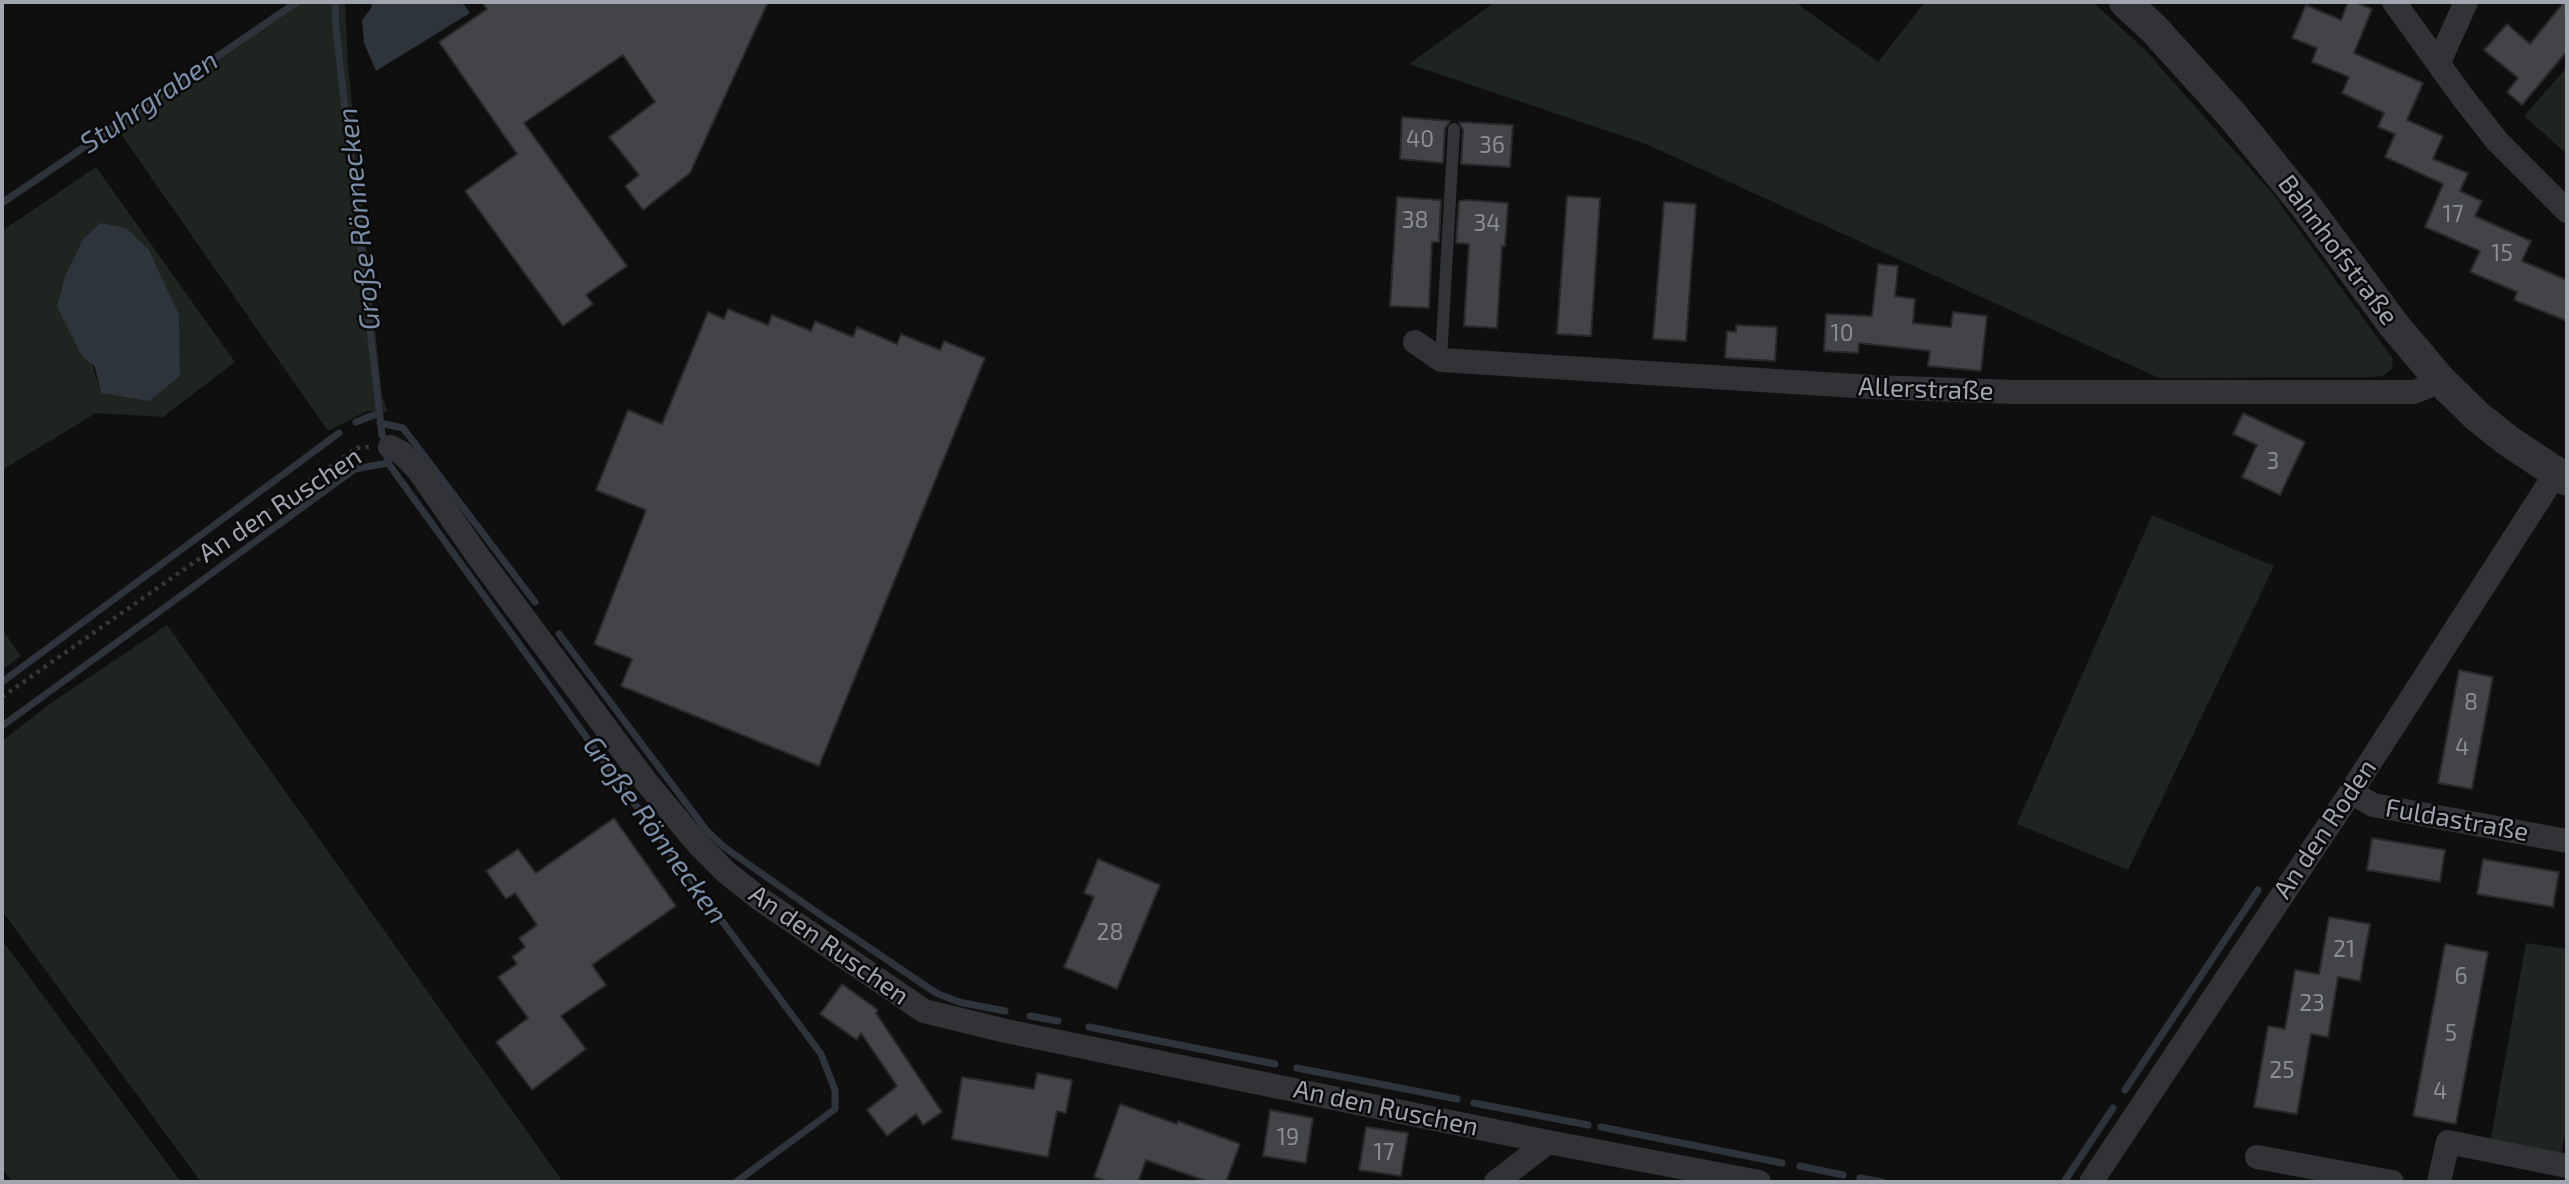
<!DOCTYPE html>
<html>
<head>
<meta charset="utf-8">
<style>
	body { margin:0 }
	#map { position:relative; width:2569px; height:1184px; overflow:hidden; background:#0f0f10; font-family:"Exo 2",sans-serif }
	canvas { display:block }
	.frame { position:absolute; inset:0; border:4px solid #a1a5b0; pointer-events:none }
</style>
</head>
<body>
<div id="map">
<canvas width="2569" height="1184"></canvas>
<div class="frame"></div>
</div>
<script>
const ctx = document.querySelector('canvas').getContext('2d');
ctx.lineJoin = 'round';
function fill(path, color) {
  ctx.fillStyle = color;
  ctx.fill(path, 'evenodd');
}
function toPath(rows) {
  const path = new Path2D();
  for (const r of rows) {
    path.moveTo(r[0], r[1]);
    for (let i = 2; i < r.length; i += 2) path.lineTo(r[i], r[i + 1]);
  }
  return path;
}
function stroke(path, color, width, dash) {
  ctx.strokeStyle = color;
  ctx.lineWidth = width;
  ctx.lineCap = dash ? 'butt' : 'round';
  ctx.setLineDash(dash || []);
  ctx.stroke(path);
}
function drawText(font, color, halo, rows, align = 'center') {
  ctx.font = font + ' "Exo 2",sans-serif';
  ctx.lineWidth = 5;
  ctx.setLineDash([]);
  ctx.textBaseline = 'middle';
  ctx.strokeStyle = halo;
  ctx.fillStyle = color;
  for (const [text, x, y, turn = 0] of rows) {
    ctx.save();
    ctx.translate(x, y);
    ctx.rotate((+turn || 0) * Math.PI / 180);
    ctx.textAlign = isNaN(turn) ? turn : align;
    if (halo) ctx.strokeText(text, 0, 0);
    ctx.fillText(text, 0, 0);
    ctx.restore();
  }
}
fill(toPath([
	[303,2,345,2,348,65,382,396,388,412,367,411,328,431,116,127],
	[1495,2,1795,2,1878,62,1925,2,2093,2,2144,49,2273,194,2393,359,2392,369,2383,376,2374,377,2159,378,1646,144,1409,64],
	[2567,67,2567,154,2524,116],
	[96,167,235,362,163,417,96,413,2,470,2,231],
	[100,223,101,393,65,276,83,239],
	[2152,515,2274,566,2128,870,2017,824],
	[167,625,563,1182,201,1182,2,911,2,741,51,703],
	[2,629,21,656,2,670],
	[2,940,181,1182,12,1182,2,1168],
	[2526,943,2567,949,2567,1121,2561,1156,2490,1143]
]), '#1e241f');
fill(toPath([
	[372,2,462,2,470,13,376,71,364,43,362,20,371,8],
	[100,223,126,228,149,250,179,315,180,376,149,401,101,393,95,367,82,356,57,307,65,276,83,239]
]), '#2e343b');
stroke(toPath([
	[335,2,336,29,382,435],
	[2,203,297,2],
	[356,422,379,413],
	[380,423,403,428,535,602],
	[387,457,388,463,629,796,821,1054,835,1090,835,1109,736,1182],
	[559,634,707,831,724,847,815,911,936,993,959,1002,1005,1011],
	[2,682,339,433],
	[2,726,355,469,388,463],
	[1030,1016,1058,1021],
	[1089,1027,1275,1064],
	[1297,1068,1457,1099],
	[2125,1090,2258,890],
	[1474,1103,1588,1125],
	[1601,1127,1782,1163],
	[1800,1166,1843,1175],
	[1860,1178,1882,1182],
	[2064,1182,2113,1108]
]), '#2e343b', 7);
const building = toPath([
	[482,2,768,2,690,173,643,210,625,186,639,175,609,137,655,102,623,55,524,123,627,266,586,295,593,304,563,326,465,191,517,154,439,42,487,9,482,2],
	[2348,2,2355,2,2372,9,2354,53,2423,83,2407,120,2443,136,2433,159,2468,173,2460,191,2482,201,2475,216,2531,241,2522,261,2567,280,2567,321,2514,300,2517,292,2470,272,2480,251,2425,227,2443,184,2385,157,2395,134,2378,127,2384,113,2342,93,2349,77,2312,62,2317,48,2292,38,2306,5,2341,20,2348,2],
	[2564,2,2567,2,2567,51,2522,105,2507,92,2518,78,2484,50,2507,24,2530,44,2564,2],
	[1402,117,1450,121,1445,129,1443,163,1400,159,1402,117],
	[1459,122,1513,125,1510,167,1461,164,1463,130,1459,122],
	[1567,196,1600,198,1591,336,1557,334,1567,196],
	[1397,197,1441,200,1439,242,1432,242,1429,308,1390,306,1397,197],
	[1469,200,1508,203,1505,246,1502,246,1497,328,1464,326,1469,244,1456,243,1459,201,1469,200],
	[1664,202,1696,204,1686,341,1653,339,1664,202],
	[1878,264,1898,266,1895,296,1915,299,1913,323,1951,327,1953,312,1987,316,1981,371,1928,366,1930,351,1859,343,1858,353,1824,351,1826,314,1872,316,1878,264],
	[728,309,768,325,772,315,811,331,815,321,853,337,857,327,897,344,901,334,940,350,944,341,985,358,819,766,621,686,632,659,594,644,646,510,596,490,628,410,662,424,708,312,724,319,728,309],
	[1736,325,1777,327,1775,361,1725,358,1727,331,1736,332,1736,325],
	[2243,413,2305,442,2280,495,2242,477,2257,445,2233,434,2243,413],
	[2459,670,2493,677,2472,789,2438,783,2459,670],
	[614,818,676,906,592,965,606,985,561,1016,586,1049,532,1090,496,1042,528,1018,498,977,517,964,512,957,525,947,519,938,537,925,515,893,506,899,486,871,518,849,536,873,614,818],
	[2372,838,2445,850,2440,882,2367,870,2372,838],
	[1098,859,1160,885,1117,989,1064,967,1094,897,1084,893,1098,859],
	[2483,859,2559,872,2553,907,2477,894,2483,859],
	[2329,917,2370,924,2360,981,2338,977,2328,1037,2311,1034,2297,1114,2254,1107,2268,1026,2285,1029,2295,970,2319,974,2329,917],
	[2445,944,2488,952,2456,1124,2413,1116,2445,944],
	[842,984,878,1010,876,1013,942,1112,923,1125,916,1114,887,1136,867,1110,897,1086,861,1033,857,1040,820,1014,842,984],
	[1037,1073,1072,1080,1066,1113,1057,1111,1048,1157,952,1139,962,1077,1034,1089,1037,1073],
	[1120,1104,1177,1124,1178,1121,1240,1144,1226,1182,1209,1182,1146,1160,1138,1182,1110,1182,1094,1177,1120,1104],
	[1270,1110,1313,1118,1306,1163,1263,1156,1270,1110],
	[1366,1127,1408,1133,1401,1176,1359,1170,1366,1127]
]);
fill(building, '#434448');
stroke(building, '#29292c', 2);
stroke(toPath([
	[2,697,357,448,369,447]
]), '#36373c', 4.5, [3.5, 5]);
stroke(toPath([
	[1441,359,1454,129]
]), '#323337', 12);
stroke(toPath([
	[2394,2,2461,95,2497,141,2567,211],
	[2439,62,2466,2],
	[1415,342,1441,360,1872,387,2016,392,2414,392,2441,381],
	[390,447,402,453,419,471,477,555,647,783,698,844,727,873,760,899,924,1011,1006,1031,1548,1142,1759,1182],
	[2351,792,2373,805,2567,841],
	[2257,1157,2392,1182],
	[1496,1182,1548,1142],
	[2091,1182,2351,792,2556,473],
	[2439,1182,2448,1142,2567,1166]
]), '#323337', 24);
stroke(toPath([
	[2125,2,2155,30,2232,115,2305,205,2393,324,2441,381,2477,416,2507,440,2567,480]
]), '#323337', 32);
drawText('23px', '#8a8d96', null, [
	["40",1420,139],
	["36",1492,145],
	["17",2453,214],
	["38",1415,220],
	["34",1487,223],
	["15",2502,253],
	["10",1842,333],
	["3",2273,461],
	["8",2471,702],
	["4",2462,747],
	["28",1110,932],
	["21",2344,949],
	["6",2461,976],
	["23",2312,1003],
	["5",2451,1033],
	["25",2282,1070],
	["4",2440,1091],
	["19",1288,1137],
	["17",1384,1152]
]);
drawText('26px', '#a1a5b0', '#0a0a0b', [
	["Bahnhofstraße",2338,250,53],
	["Allerstraße",1926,389,2],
	["An den Ruschen",280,505,-33],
	["Fuldastraße",2457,820,10],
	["An den Roden",2325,829,-56],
	["An den Ruschen",829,945,35],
	["An den Ruschen",1386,1108,12]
]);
drawText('italic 28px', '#7b8fa8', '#0a0a0b', [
	["Stuhrgraben",149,102,-34],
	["Große Rönnecken",359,219,-96],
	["Große Rönnecken",655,830,54]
]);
</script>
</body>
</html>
